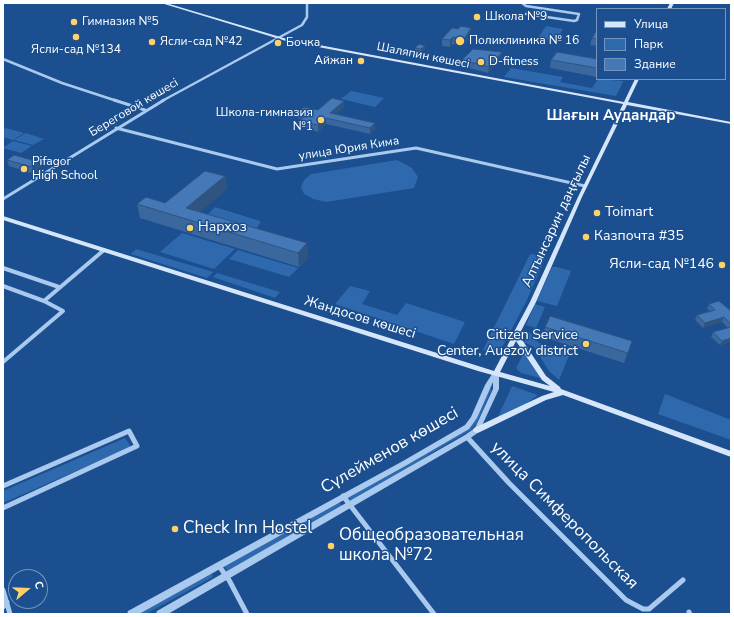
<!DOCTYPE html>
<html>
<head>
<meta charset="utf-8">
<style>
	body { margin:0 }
	#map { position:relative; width:734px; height:617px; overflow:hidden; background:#1b4f8f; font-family:"Nunito Sans",sans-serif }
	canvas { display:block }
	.frame { position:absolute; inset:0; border:4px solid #fff; pointer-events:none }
	.legend { position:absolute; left:596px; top:8px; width:130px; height:72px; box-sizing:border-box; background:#1b4f8f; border:1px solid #7695bc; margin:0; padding:5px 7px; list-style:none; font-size:12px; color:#fff }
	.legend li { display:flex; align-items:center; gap:8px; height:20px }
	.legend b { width:20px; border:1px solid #7695bc }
	.north { position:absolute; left:8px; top:569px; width:40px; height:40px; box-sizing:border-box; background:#1b4f8f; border:1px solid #7695bc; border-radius:50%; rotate:71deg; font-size:11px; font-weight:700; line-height:16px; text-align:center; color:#fff }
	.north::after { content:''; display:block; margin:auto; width:14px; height:18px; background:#ffd166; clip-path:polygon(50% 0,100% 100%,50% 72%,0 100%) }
</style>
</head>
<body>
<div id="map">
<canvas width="734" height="617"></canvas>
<div class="frame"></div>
<ul class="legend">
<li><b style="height:5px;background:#d6e6fa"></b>Улица</li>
<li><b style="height:11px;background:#2e69ad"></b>Парк</li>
<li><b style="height:11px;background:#4478b7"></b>Здание</li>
</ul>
<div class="north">С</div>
</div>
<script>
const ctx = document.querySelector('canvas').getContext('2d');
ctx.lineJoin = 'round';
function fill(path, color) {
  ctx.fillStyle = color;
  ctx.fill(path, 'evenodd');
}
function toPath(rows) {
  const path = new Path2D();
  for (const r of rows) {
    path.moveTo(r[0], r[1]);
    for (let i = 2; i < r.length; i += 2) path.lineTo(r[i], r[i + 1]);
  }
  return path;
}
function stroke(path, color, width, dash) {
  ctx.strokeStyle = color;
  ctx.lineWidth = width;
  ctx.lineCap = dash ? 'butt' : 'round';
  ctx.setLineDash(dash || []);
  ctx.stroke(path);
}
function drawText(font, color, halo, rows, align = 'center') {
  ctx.font = font + ' "Nunito Sans",sans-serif';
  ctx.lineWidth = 3;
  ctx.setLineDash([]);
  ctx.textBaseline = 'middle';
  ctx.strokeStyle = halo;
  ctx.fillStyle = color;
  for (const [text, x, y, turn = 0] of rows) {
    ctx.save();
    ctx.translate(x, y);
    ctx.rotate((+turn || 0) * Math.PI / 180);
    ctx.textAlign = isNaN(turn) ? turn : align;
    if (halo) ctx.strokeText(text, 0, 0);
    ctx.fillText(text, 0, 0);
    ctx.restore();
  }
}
fill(toPath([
	[546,26,563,29,556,41,538,38],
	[511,68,563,77,560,82,592,88,598,79,623,81,621,86,611,84,621,86,616,96,504,77],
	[351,91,384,98,375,107,341,99],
	[6,128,24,133,13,140,3,137,3,130],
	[26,133,44,139,33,145,14,140],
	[13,141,32,146,21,153,3,148],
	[397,160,412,168,418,177,414,188,326,202,313,199,304,194,301,187,304,180,311,174],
	[215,207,260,221,260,223,254,232,206,216],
	[182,233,235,249,214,269,160,252],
	[136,249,213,272,207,278,131,254],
	[238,250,298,268,289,277,229,259],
	[530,254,546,256,526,302,499,353,483,350],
	[552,267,557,267,571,271,557,306,537,301],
	[217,273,280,292,275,298,213,277],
	[350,286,370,291,362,304,397,315,406,303,465,322,454,344,335,304],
	[535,304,545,307,536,328,526,325],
	[529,332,539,343,570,353,559,380,549,371,534,347,524,342],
	[524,353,544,379,521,373,516,368],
	[512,386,538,395,526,404,497,419],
	[489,388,492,389,477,423,471,430,433,452,412,466,350,501,347,497,466,429],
	[665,394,731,420,731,440,658,414],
	[125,438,131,447,3,503,3,491],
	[339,502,342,506,227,571,224,566],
	[211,571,213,577,146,614,133,614]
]), '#2e69ad');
stroke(toPath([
	[522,3,526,6,579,14,577,20,574,21,526,14],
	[3,59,62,83,117,101],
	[162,101,302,25,307,17,307,3]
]), '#a9c9ee', 2.5);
stroke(toPath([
	[114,100,145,110],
	[116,128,277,169,416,148,585,186],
	[3,199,164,100]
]), '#a9c9ee', 3);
stroke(toPath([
	[3,268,59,287],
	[3,286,44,301],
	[3,362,63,311,44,301,104,250]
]), '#a9c9ee', 4);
stroke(toPath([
	[467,437,509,483,626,600,643,609,649,609,683,580],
	[3,486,129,431,137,446,3,508],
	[343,496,434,614],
	[219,566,229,580,247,614],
	[3,590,10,614],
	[3,607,7,602],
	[689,612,690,614]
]), '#a9c9ee', 5);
fill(toPath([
	[494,371,498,371,499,373,499,389,479,432,469,439,168,614,156,614,157,611,465,435,475,428,493,389,493,382,477,418,469,429,407,465,139,614,127,614,128,611,403,461,465,425,471,417,485,385,494,371]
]), '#a9c9ee');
fill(toPath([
	[161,3,166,3,287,39,624,102,635,79,639,79,628,102,731,122,731,124,627,105,582,197,536,302,519,335,546,376,560,387,561,389,731,451,731,457,563,395,546,400,480,432,477,433,474,432,473,430,474,428,542,396,554,392,478,371,3,220,3,216,494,371,513,335,512,334,514,332,530,302,578,197,623,104,286,41,161,3],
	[516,341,542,380,550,386,500,372,516,341],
	[670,3,674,3,671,9,667,9,670,3]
]), '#d6e6fa');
fill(toPath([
	[471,28,471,35,464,45,452,44,450,47,442,46,442,39,458,29],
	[597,30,597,46,590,45,592,38],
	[425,46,425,49,421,53,415,52,415,48],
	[502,52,501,57,488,73,461,66,462,60],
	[597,59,597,77,550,68,551,60],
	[344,107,336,114,375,123,375,129,370,134,326,124,318,132,300,127,299,121,302,119,298,118,298,112,318,110],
	[7,160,41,169,34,174,9,166],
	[225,176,227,189,200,212,307,243,308,258,299,267,140,218,137,204,165,203],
	[709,304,731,311,731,342,720,345,711,337,713,332,728,328,722,322,703,328,695,320,697,315,710,311,707,309],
	[545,327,632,341,624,363,543,337]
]), '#3a679d');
fill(toPath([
	[471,28,471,35,464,45,464,39],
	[453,37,452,44,450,47,450,40],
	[425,46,425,49,421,53,421,49],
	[502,52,501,57,488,73,489,67],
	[344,101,344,107,331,119,330,113],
	[326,118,326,124,318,132,318,125],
	[375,123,375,129,370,134,370,128],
	[39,162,41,169,34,174,32,167],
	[225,176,227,189,190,221,186,208],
	[307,243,308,258,299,267,298,253],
	[3,293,6,299,3,301],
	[724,317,722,322,703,328,705,323],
	[731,338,731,342,720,345,722,341]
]), '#305480');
const building = toPath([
	[461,26,471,28,464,39,453,37,450,40,442,39,452,28,458,29,461,26],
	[597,30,597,39,592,38,597,30],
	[419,44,425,46,421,49,415,48,419,44],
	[473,49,502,52,489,67,462,60,473,49],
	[557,52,597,59,597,68,551,60,557,52],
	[332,98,344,101,330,113,375,123,370,128,326,118,318,125,299,121,308,114,298,112,304,107,318,110,332,98],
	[14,155,39,162,32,167,7,160,14,155],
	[205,171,225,176,186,208,307,243,298,253,137,204,146,197,165,203,205,171],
	[719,301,731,311,731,324,724,317,705,323,697,315,715,310,709,304,719,301],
	[550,316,632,341,628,353,545,327,550,316],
	[731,327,731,338,722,341,713,332,731,327]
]);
fill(building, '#4478b7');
stroke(building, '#305480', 1);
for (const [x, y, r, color] of [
	[477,17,4,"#ffd166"],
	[74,22,4,"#ffd166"],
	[76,37,4,"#ffd166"],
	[460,41,5,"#ffd166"],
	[152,42,4,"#ffd166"],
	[278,43,4,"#ffd166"],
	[361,61,4,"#ffd166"],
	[481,62,4,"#ffd166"],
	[321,120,4,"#ffd166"],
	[24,169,4,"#ffd166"],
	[597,213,4,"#ffd166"],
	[190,228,4,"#ffd166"],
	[586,237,4,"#ffd166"],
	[722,265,4,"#ffd166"],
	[586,344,4,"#ffd166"],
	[175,529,4,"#ffd166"],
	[331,546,4,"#ffd166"]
]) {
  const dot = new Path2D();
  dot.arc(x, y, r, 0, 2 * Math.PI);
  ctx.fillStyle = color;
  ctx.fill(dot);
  stroke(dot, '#1b4f8f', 1.5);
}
drawText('12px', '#fff', '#1b4f8f', [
	["Школа №9",485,17],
	["Гимназия №5",82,22],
	["Поликлиника № 16",469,41],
	["Ясли-сад №42",160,42],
	["Бочка",286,43],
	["Ясли-сад №134",76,50,"center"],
	["Айжан",353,61,"right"],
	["D-fitness",489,62],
	["Школа-гимназия",313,113,"right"],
	["№1",313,127,"right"],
	["Pifagor",32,162],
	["High School",32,176]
], 'left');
drawText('12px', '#fff', '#1b4f8f', [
	["Шаляпин көшесі",423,56,11],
	["Береговой көшесі",134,108,-31],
	["улица Юрия Кима",349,149,-9]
]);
drawText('14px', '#fff', '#1b4f8f', [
	["Toimart",605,213],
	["Нархоз",198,228],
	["Казпочта #35",594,237],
	["Ясли-сад №146",714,265,"right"],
	["Citizen Service",578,336,"right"],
	["Center, Auezov district",578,352,"right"]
], 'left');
drawText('14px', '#fff', '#1b4f8f', [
	["Алтынсарин даңғылы",557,221,-65],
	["Жандосов көшесі",360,318,17]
]);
drawText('bold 15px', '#fff', '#1b4f8f', [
	["Шағын Аудандар",611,116]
]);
drawText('17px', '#fff', '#1b4f8f', [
	["Сүлейменов көшесі",390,451,-30],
	["улица Симферопольская",564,516,45]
]);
drawText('17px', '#fff', '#1b4f8f', [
	["Check Inn Hostel",183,529],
	["Общеобразовательная",339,536],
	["школа №72",339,556]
], 'left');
</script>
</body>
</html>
